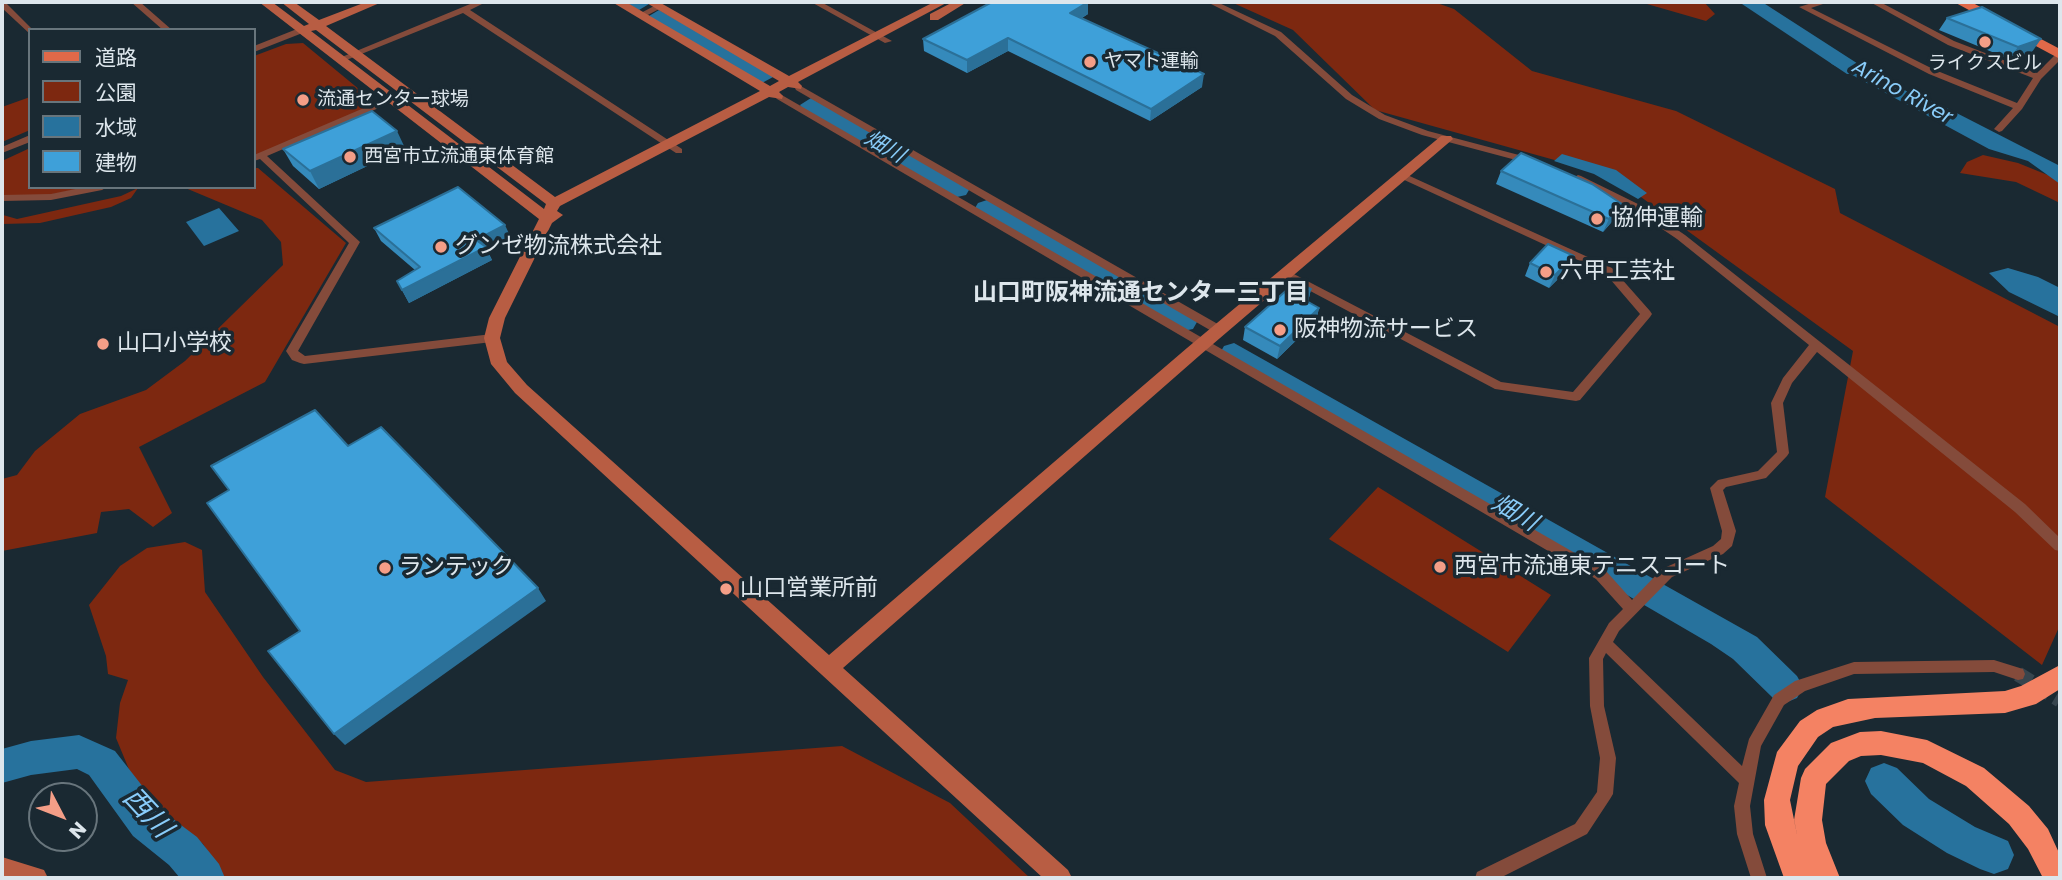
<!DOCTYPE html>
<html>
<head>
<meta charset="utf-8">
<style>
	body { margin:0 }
	#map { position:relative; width:2062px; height:880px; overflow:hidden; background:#1a2932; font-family:Poppins,"Noto Sans JP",sans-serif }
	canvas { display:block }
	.frame { position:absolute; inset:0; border:4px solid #dde6ec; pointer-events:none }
	.legend { position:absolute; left:28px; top:28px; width:228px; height:161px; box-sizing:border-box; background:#1a2932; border:2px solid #68757c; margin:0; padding:9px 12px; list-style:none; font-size:21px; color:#dde6ec }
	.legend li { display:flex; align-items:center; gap:14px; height:35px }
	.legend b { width:35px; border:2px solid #68757c }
	.north { position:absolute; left:28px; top:782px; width:70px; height:70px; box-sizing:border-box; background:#1a2932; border:2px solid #68757c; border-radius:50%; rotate:132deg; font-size:19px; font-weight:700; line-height:28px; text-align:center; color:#dde6ec }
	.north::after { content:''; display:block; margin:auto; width:24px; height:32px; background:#f49e87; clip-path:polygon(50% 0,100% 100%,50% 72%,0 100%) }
</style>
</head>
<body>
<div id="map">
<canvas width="2062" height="880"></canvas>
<div class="frame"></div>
<ul class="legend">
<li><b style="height:9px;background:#e06949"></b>道路</li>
<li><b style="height:19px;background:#7d2810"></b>公園</li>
<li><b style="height:19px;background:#27729d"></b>水域</li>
<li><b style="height:19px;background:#3ea0d9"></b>建物</li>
</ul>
<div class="north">N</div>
</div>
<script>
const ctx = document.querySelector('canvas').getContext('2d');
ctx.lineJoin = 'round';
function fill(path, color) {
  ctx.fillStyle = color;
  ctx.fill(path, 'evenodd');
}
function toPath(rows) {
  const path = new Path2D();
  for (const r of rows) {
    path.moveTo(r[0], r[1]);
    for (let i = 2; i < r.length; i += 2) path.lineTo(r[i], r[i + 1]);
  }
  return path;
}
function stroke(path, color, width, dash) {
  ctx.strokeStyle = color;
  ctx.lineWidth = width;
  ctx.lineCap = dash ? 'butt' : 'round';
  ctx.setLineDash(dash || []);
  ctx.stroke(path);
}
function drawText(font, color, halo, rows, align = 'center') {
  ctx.font = font + ' Poppins,"Noto Sans JP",sans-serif';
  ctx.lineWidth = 7;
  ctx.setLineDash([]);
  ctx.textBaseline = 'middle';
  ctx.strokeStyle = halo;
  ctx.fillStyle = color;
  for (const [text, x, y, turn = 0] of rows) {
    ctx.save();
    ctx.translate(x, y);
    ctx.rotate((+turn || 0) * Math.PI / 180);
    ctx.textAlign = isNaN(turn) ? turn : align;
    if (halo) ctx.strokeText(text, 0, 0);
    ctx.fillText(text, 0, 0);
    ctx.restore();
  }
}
fill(toPath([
	[1231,2,1434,2,1454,9,1532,71,1676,111,1835,189,1840,213,2060,327,2060,625,2042,665,1825,497,1853,351,1612,176,1375,110,1293,30],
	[1640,2,1704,2,1715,14,1706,21],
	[303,43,377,104,254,156,254,56,286,44],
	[30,97,30,130,2,142,2,107],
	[30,148,30,187,90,187,48,195,2,195,2,161],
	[1983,155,2018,163,2060,180,2060,203,2016,182,1960,173,1967,162],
	[254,168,258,168,346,243,265,382,139,447,172,513,153,527,129,509,101,512,97,533,2,551,2,479,17,475,35,451,80,414,146,390,185,361,283,265,281,242,262,220,183,187,254,187],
	[138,188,131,198,111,207,40,223,2,224,3,215,17,219,121,196],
	[1378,487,1551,595,1508,652,1329,539],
	[185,542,202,550,205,592,263,677,335,770,366,782,842,746,950,803,1030,878,224,878,203,844,163,810,133,779,116,738,120,703,128,680,108,674,106,656,89,605,120,566,147,548]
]), '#7d2810');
fill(toPath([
	[1827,45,1884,82,1939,104,2060,166,2060,184,2028,161,1989,149,1832,64,1816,48],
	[1562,154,1616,170,1647,193,1638,199,1594,174,1554,161],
	[219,208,239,231,204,246,186,222],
	[2008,268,2038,277,2060,288,2060,317,2009,292,1989,273]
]), '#27729d');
fill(toPath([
	[625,2,647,2,649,4,639,10,625,2],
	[1739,2,1762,2,1866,69,1863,74,1847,74,1739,2],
	[659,10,770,72,773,77,762,83,754,82,652,20,649,16,659,10],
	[811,98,966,185,969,190,966,195,957,197,948,195,803,110,800,105,811,98],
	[987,200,1193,315,1197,322,1193,329,1183,331,1173,329,978,213,975,208,978,203,987,200],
	[1234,343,1757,637,1797,676,1803,687,1797,698,1785,703,1773,698,1733,659,1711,644,1224,360,1220,353,1224,346,1234,343],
	[79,735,115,751,161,810,197,837,219,864,225,878,180,878,169,865,133,836,89,775,77,769,31,775,2,783,2,749,31,741,79,735],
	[1884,763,1897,768,1929,799,1975,827,2008,841,2014,855,2008,869,1994,874,1980,869,1947,853,1903,825,1871,794,1865,781,1871,768,1884,763]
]), '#27729d');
stroke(toPath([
	[2018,674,2060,700]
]), '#37454e', 15, [15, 7]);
fill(toPath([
	[2,2,5,2,33,30,30,30,30,34,2,8,2,2],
	[131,2,140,2,172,30,163,30,131,2],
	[475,2,486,2,470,10,682,149,682,153,676,153,463,13,344,61,337,59,475,2],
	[811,2,821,2,892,41,885,43,811,2],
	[1207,2,1217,2,1281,32,1352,95,1385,115,1428,131,1534,159,1536,161,1531,164,1422,135,1379,119,1346,99,1275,36,1207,2],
	[1815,2,1829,2,1811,8,1935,70,2017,103,2033,78,1948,45,1870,2,1880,2,1954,41,2037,73,2057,53,2060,52,2060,60,2041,79,2022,109,2002,131,1999,132,1994,129,2013,108,1929,74,1799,7,1815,2],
	[656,5,663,7,644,17,637,15,656,5],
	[302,27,306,30,305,32,254,52,254,46,302,27],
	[799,85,1223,327,1225,330,1223,333,1215,333,796,90,795,88,799,85],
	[780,94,1606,571,1632,600,1662,569,1713,546,1721,539,1722,531,1710,488,1718,480,1758,471,1777,452,1771,403,1783,378,1809,345,1677,239,1634,210,1573,178,1578,175,1581,176,1642,206,1685,235,2025,504,2060,538,2060,551,2055,550,2015,512,1817,352,1792,383,1783,403,1789,453,1787,456,1766,478,1726,487,1723,490,1736,531,1732,546,1723,554,1672,577,1619,631,1613,642,1742,766,1749,739,1774,695,1795,681,1854,662,1994,660,2023,669,2025,674,2023,679,2018,680,1994,672,1854,674,1805,691,1784,705,1761,746,1750,806,1753,834,1767,878,1751,878,1737,834,1734,806,1739,783,1606,653,1603,659,1604,706,1616,758,1613,794,1610,799,1587,834,1500,878,1475,878,1477,872,1575,824,1597,792,1600,758,1590,706,1589,658,1609,623,1623,609,1596,579,777,99,775,97,780,94],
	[392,96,397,99,395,101,267,156,360,242,298,351,305,356,492,334,498,338,492,342,304,364,300,363,292,360,286,351,349,243,260,159,254,161,254,155,392,96],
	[30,135,30,142,2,153,2,147,30,135],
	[1403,173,1612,268,1650,311,1652,314,1650,317,1580,400,1576,401,1495,389,1282,276,1281,274,1282,272,1290,272,1501,382,1573,392,1640,314,1604,272,1400,178,1400,174,1403,173],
	[85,187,107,187,102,190,51,200,2,201,2,195,51,194,85,187]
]), '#844b3b');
fill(toPath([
	[259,2,272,2,304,26,309,24,281,2,294,2,319,20,366,2,382,2,326,26,555,197,760,91,612,2,626,2,770,86,779,81,645,2,659,2,789,76,934,2,948,2,798,82,802,86,801,89,788,87,779,92,783,96,782,99,769,97,560,206,557,211,563,215,552,223,505,318,500,338,507,362,527,385,829,655,1187,348,1441,136,1451,136,1453,139,1199,356,843,668,1068,870,1072,878,1043,878,515,393,491,364,484,338,489,318,539,219,259,2],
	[316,30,546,204,544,209,311,31,316,30],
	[953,2,967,2,938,20,930,20,930,14,953,2],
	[2,857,44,870,48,878,2,878,2,857]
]), '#b85d43');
fill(toPath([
	[1954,2,1971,2,2060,49,2060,59,1954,2]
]), '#e06949');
fill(toPath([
	[2060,665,2060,689,2036,704,2005,713,1875,718,1833,727,1818,737,1798,766,1790,800,1798,839,1794,820,1801,778,1805,769,1831,743,1860,732,1881,731,1927,740,1984,768,2029,806,2048,829,2060,855,2060,878,2043,878,2028,849,2009,824,1966,786,1923,763,1881,755,1861,756,1849,761,1826,784,1822,820,1826,843,1840,878,1784,878,1765,825,1764,800,1777,752,1800,721,1817,710,1848,699,2005,691,2021,686,2060,665]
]), '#f48263');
fill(toPath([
	[1088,2,1088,14,1082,18,1202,87,1150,121,1008,51,967,73,924,51,923,39],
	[1947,18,2032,52,2009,59,1939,30],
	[405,148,319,189,293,166,283,149],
	[1501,171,1622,204,1616,217,1603,232,1496,184],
	[374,228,511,238,487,250,492,260,409,303,397,281,415,270,381,241],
	[1530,263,1568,269,1549,288,1525,276],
	[1311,289,1308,302,1319,308,1316,321,1277,359,1243,340,1245,327]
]), '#358abb');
fill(toPath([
	[1088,2,1088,14,1070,25,1070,13],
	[1008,38,1008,51,967,73,967,60],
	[2041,39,2032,52,2009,59,2018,47],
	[1204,74,1202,87,1150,121,1151,109],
	[397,131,405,148,319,189,310,171],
	[1622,204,1616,217,1603,232,1609,219],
	[505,225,511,238,487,250,492,260,409,303,402,290,476,240],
	[1574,256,1568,269,1549,288,1555,275],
	[1311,289,1308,302,1301,298],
	[1319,308,1316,321,1277,359,1280,346],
	[538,588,546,601,345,745,334,734]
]), '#2b7098');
const building = toPath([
	[992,2,1088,2,1070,13,1204,74,1151,109,1008,38,967,60,923,39,992,2],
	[1982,7,2041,39,2018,47,1947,18,1982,7],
	[372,111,397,131,310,171,283,149,372,111],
	[1521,153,1592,184,1622,204,1609,219,1501,171,1521,153],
	[458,187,505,225,476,240,486,247,402,290,397,281,420,267,374,228,458,187],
	[1548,244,1574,256,1555,275,1530,263,1548,244],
	[1297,281,1311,289,1301,298,1319,308,1280,346,1245,327,1297,281],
	[315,410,348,446,381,427,538,588,334,734,268,651,300,631,207,503,229,490,211,466,315,410]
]);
fill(building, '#3ea0d9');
stroke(building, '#2b7098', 2);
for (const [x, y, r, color] of [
	[1985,42,7,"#f49e87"],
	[1090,62,7,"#f49e87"],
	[303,100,7,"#f49e87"],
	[350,157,7,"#f49e87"],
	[1597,219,7,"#f49e87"],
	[441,247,7,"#f49e87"],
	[1546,272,7,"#f49e87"],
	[1280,330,7,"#f49e87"],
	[103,344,7,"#f49e87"],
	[1440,567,7,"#f49e87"],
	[385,568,7,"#f49e87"],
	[726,589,7,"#f49e87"]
]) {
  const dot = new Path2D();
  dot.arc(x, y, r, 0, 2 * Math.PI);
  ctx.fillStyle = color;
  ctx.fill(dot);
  stroke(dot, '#1a2932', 2.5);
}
drawText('19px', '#dde6ec', '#1a2932', [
	["ヤマト運輸",1104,62],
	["ライクスビル",1985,64,"center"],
	["流通センター球場",317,100],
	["西宮市立流通東体育館",364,157]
], 'left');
drawText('italic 21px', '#89ccf9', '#1a2932', [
	["Arino River",1902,93,29],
	["畑川",884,148,30]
]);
drawText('23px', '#dde6ec', '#1a2932', [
	["協伸運輸",1611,219],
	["グンゼ物流株式会社",455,247],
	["六甲工芸社",1560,272],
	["阪神物流サービス",1294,330],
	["山口小学校",117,344],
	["西宮市流通東テニスコート",1454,567],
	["ランテック",399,568],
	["山口営業所前",740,589]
], 'left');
drawText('bold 24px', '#dde6ec', '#1a2932', [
	["山口町阪神流通センター三丁目",1141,294]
]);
drawText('italic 24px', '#89ccf9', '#1a2932', [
	["畑川",1514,514,30]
]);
drawText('italic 28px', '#89ccf9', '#1a2932', [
	["西川",146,814,47]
]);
</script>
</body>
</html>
